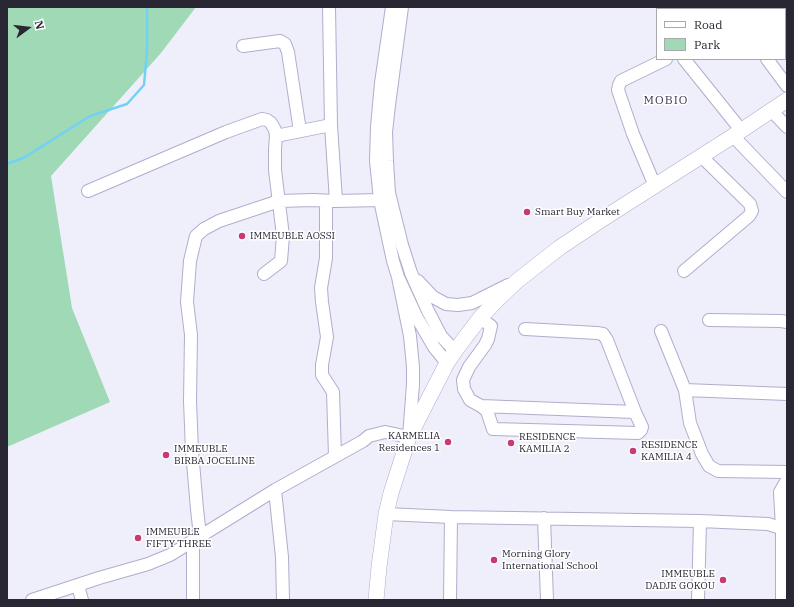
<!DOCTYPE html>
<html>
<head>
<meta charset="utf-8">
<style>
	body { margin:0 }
	#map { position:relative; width:794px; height:607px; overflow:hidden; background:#efeefb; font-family:"IBM Plex Serif",serif }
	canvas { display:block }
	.frame { position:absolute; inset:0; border:8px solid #292733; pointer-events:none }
	.legend { position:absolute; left:656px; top:8px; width:130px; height:52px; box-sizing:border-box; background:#fff; border:1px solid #a9a9ad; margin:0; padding:5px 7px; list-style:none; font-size:12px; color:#292733 }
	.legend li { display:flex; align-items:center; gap:8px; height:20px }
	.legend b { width:20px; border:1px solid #a9a9ad }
	.north { position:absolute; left:8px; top:8px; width:40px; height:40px; -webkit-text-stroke:3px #fff; paint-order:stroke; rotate:75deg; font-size:11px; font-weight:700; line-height:16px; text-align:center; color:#292733 }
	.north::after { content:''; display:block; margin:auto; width:14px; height:18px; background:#292733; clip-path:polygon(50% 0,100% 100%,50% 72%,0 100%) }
</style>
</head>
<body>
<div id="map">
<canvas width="794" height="607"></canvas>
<div class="frame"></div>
<ul class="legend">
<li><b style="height:5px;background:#fff"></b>Road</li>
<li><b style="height:11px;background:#9fd9b6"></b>Park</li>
</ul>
<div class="north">N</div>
</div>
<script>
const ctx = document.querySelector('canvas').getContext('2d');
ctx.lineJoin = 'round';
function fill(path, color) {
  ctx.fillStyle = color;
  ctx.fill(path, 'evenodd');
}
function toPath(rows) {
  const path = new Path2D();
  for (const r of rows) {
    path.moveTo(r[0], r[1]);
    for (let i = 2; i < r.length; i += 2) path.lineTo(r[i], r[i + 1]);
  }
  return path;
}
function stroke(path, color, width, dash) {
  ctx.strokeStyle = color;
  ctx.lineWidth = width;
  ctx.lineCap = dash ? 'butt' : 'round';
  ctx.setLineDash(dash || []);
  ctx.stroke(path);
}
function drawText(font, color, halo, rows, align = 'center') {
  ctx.font = font + ' "IBM Plex Serif",serif';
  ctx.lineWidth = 3;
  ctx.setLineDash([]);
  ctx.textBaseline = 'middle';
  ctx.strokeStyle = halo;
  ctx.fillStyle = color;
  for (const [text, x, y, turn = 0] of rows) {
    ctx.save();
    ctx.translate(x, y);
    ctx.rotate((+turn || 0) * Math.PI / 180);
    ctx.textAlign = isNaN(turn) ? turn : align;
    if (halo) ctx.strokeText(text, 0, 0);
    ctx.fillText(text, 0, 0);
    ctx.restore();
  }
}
fill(toPath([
	[7,7,196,7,161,53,51,176,72,308,110,402,7,447]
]), '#9fd9b6');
stroke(toPath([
	[7,164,25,157,90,116,127,104,144,85,147,51,147,7]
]), '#71d2f5', 2.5);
const minor = toPath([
	[329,7,331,125,336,201],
	[392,7,381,83,377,127,376,161,380,200,393,261,398,277,416,316,434,347,447,363],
	[402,7,389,105,386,132,387,161,389,193,402,245,411,273,428,311,441,336,455,351],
	[729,7,731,9],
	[740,9,743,7],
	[243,46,280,41,285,44,288,52,300,131],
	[684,59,741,130],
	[767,59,787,86],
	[771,110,787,127],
	[276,136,331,125],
	[733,136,787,192],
	[655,186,633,134,618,90,619,85,621,81,666,59],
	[88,191,226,132,262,119,267,120,271,123,275,130,276,136,275,149,275,170,283,236,281,261,264,274],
	[326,201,326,258,321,288,322,302,327,337,322,365,322,375,333,392,335,456],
	[684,271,749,216,752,211,750,204,701,156],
	[418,281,433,297,446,304,458,305,472,303,508,285],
	[480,318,491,326,488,339,485,345,469,367,463,380,464,389,470,400,481,406,635,412,607,340,603,334,597,333,525,329],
	[709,320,781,321,787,322],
	[661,331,685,390,690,423,702,454,709,466,718,471,787,472],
	[685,390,787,394],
	[481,406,487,411,493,429,638,433,641,430,642,427,635,412],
	[275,490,282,557,283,600],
	[386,514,451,517,700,521,768,524,787,530],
	[544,518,547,600],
	[200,536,197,509,192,451,190,401,191,335,187,302,190,261,196,236,204,229,219,221,279,201,313,200,336,201,380,200],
	[78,586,82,600],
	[32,600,99,578,148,564,170,555,275,490,363,441,369,436,385,432,409,437,413,384,413,367,410,336,398,277],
	[193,600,193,540],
	[450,600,451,517],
	[698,600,700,521],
	[782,600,782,528,780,492,787,480]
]);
const major = toPath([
	[376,600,379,567,386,514,391,493,409,437,447,363,455,351,480,318,496,301,517,281,559,248,601,220,733,136,787,100]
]);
stroke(minor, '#b1adcc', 14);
stroke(major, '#b1adcc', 16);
stroke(minor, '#fff', 12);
stroke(major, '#fff', 15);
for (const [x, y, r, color] of [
	[527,212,4,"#c63b72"],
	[242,236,4,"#c63b72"],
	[448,442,4,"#c63b72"],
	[511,443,4,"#c63b72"],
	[633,451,4,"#c63b72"],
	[166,455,4,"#c63b72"],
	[138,538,4,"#c63b72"],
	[494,560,4,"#c63b72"],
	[723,580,4,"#c63b72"]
]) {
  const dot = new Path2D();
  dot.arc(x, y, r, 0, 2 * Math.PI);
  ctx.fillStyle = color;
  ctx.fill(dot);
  stroke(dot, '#fff', 1.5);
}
drawText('10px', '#292733', '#fff', [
	["Smart Buy Market",535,212],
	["IMMEUBLE AOSSI",250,236],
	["KARMELIA",440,436,"right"],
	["Residences 1",440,448,"right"],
	["RESIDENCE",519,437],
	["KAMILIA 2",519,449],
	["RESIDENCE",641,445],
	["KAMILIA 4",641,457],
	["IMMEUBLE",174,449],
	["BIRBA JOCELINE",174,461],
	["IMMEUBLE",146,532],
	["FIFTY THREE",146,544],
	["Morning Glory",502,554],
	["International School",502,566],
	["IMMEUBLE",715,574,"right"],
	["DADJE GOKOU",715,586,"right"]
], 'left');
ctx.letterSpacing = '1px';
drawText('12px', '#3c3852', '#fff', [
	["MOBIO",666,101]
]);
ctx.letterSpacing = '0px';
</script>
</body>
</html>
